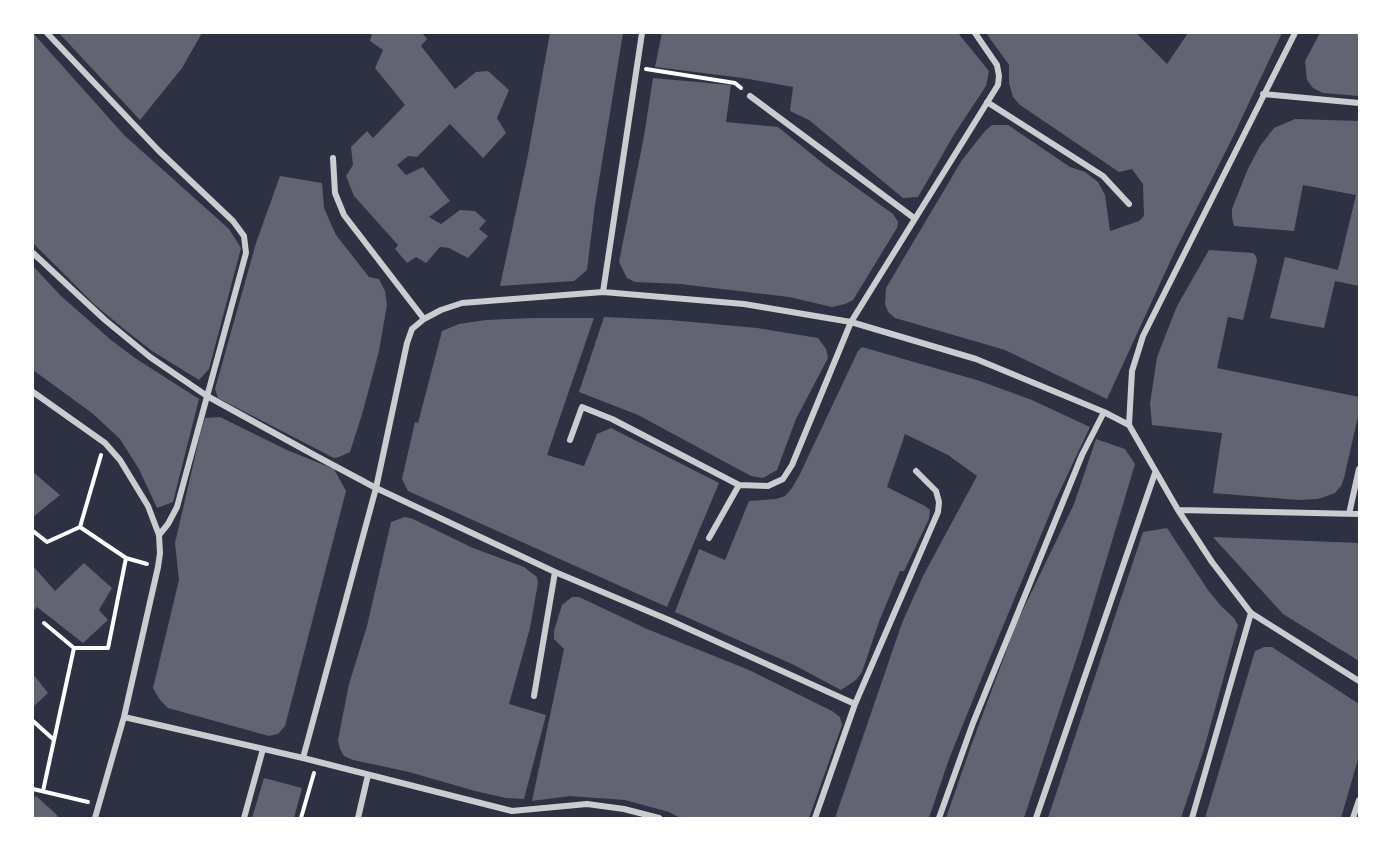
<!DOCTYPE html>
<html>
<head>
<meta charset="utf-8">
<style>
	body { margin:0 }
	#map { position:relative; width:1392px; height:851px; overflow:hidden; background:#2d3142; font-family:Overpass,sans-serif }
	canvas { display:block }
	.frame { position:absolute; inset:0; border:34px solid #fff; pointer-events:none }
</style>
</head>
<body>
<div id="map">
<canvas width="1392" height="851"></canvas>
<div class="frame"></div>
</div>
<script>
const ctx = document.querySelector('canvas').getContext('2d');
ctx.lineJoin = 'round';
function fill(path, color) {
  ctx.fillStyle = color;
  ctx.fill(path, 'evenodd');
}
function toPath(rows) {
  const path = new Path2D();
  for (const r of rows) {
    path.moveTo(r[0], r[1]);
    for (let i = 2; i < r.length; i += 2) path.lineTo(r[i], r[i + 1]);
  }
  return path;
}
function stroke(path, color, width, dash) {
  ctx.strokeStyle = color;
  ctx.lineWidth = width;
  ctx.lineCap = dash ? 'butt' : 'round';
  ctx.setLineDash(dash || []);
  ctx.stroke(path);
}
fill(toPath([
	[33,33,124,135,229,229,241,248,209,369,199,380,152,351,124,329,95,305,33,243],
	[59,33,202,33,182,68,140,120],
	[372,33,422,33,427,39,421,46,455,89,476,72,488,71,509,90,497,118,506,133,483,158,450,124,417,157,408,156,397,165,406,175,423,167,450,201,429,217,441,224,460,210,475,211,486,221,479,229,488,236,468,258,449,248,440,247,426,263,416,257,407,263,395,249,398,245,354,196,346,176,353,165,351,147,367,131,373,138,405,105,375,68,383,50,370,41],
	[550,33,623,33,595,205,587,270,574,281,500,286,527,160],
	[662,33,958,33,989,71,986,86,955,133,918,197,903,198,809,120,790,111,793,87,743,78,655,67],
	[986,33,1136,33,1167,64,1188,33,1282,33,1229,145,1175,251,1107,399,1005,350,895,318,888,312,885,304,886,288,962,160,985,131,992,125,1008,125,1070,167,1085,172,1098,182,1105,195,1110,231,1139,221,1144,216,1143,184,1132,169,1119,172,1020,105,1013,97,1009,83,1009,65],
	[1320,33,1359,33,1359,96,1323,93,1313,88,1307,80,1305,61],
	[653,78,731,85,726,122,778,127,825,165,893,214,898,222,897,228,853,300,845,304,832,307,789,297,680,284,635,282,627,278,619,262,644,136],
	[1295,119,1359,121,1359,286,1335,281,1324,328,1270,318,1285,257,1338,270,1356,195,1303,185,1294,231,1234,226,1232,217,1232,209,1247,171,1260,146,1274,128],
	[280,176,322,183,324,208,336,235,369,277,379,279,385,291,387,305,379,351,363,411,350,452,339,457,334,458,218,398,215,389,256,243],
	[1209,250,1253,253,1256,256,1257,261,1243,320,1228,317,1217,368,1359,397,1359,412,1344,478,1341,486,1335,493,1318,499,1298,500,1213,493,1222,433,1152,425,1150,404,1157,357,1177,306],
	[33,266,61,296,111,340,135,358,199,399,173,502,157,508,139,469,120,439,92,413,33,370],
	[604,317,670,320,757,328,818,338,826,349,828,358,796,419,777,470,763,478,751,476,638,415,579,392],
	[532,318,594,318,547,455,584,466,597,434,611,428,719,483,667,607,408,491,402,479,415,422,418,423,442,331,459,324,486,320],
	[862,347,980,381,1032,400,1090,427,1056,499,991,655,949,759,929,818,835,818,902,623,923,576,977,476,948,455,905,434,887,487,925,506,930,510,929,519,904,571,900,571,880,619,862,672,856,680,841,690,794,665,675,612,699,549,725,560,749,501,776,499,785,496,792,488,799,476,858,351],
	[220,417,287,450,334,469,346,491,285,726,278,734,269,736,168,708,160,700,153,688,179,580,175,543,200,435,205,418],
	[1096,439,1125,449,1135,464,1083,638,1024,818,946,818,971,746,1017,622,1074,504],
	[33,472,60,495,33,517],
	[405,517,413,519,473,548,524,567,537,577,538,583,530,628,509,704,546,715,524,799,506,798,475,791,409,772,353,760,344,756,340,749,338,740,349,684,367,626,391,522],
	[1167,528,1208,590,1221,606,1234,618,1238,625,1204,749,1181,818,1048,818,1143,532],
	[1213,537,1359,543,1359,661,1283,614],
	[84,563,112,588,99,610,108,620,83,643,37,607,33,612,33,566,55,591],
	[572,597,579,597,647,629,749,670,832,711,840,717,842,725,809,818,680,818,669,812,625,800,570,796,532,801,564,649,554,639,554,631,562,605],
	[1264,647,1272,647,1359,704,1359,756,1341,818,1205,818,1255,651],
	[33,674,48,693,33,707],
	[264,778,302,788,294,818,252,818],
	[36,796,58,816,56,818,33,818,33,799]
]), '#626471');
stroke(toPath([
	[646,69,735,83,741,88],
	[80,527,101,455],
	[33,531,47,542,80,527,126,558,147,564],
	[44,623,74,648,108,648,126,558],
	[33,721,53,739],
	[33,789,88,802],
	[43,791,74,648],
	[301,818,314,773]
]), '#fff', 4);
stroke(toPath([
	[47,33,159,151,233,221,244,236,246,253,177,507,168,524,159,535],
	[1295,33,1143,336,1132,371,1129,425,1178,510,1212,562,1251,613,1359,681],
	[1263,94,1359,103],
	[750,96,914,218],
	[987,102,1103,176,1129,204],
	[333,158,335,193,344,215,424,319],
	[33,253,105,320,150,357,207,396,316,456,376,488,555,572,669,620,855,704],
	[603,292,642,33],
	[33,392,105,443,120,460,148,506,159,535,160,553,158,567,124,717,95,818],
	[570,440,582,407,612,419,739,485,768,486,783,479,792,465,851,322,998,85,999,76,997,65,975,33],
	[1178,510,1359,514],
	[1349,514,1359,469],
	[709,538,739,485],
	[534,696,555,572],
	[124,717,303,758,512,811,587,804,624,809,659,818],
	[303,758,376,488,407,343,412,329,424,319,441,310,462,303,603,292,744,304,851,322,976,359,1104,412,1129,425],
	[244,818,263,749],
	[358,818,368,775],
	[815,818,855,704,938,512,939,502,936,491,916,471],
	[939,818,973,723,1030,583,1082,455,1104,412],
	[1036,818,1155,473],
	[1192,818,1251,613],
	[1353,818,1359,800]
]), '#caccd0', 6);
</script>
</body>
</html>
